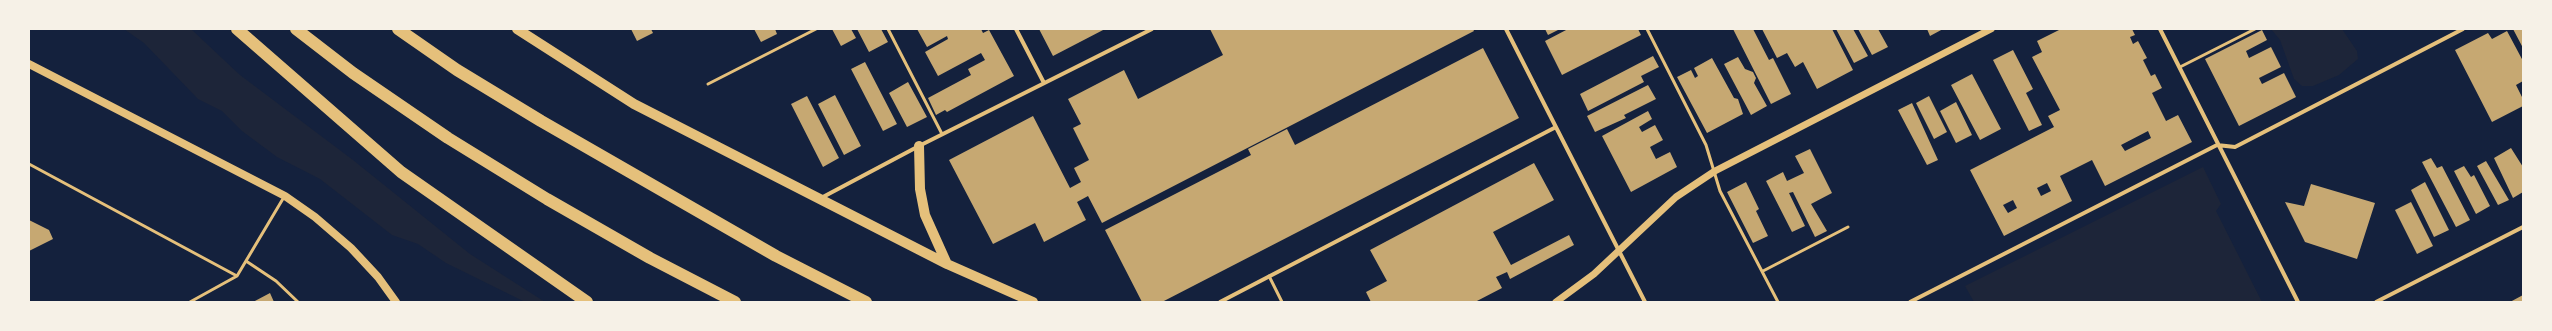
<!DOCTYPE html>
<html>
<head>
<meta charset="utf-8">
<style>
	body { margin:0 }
	#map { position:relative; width:2552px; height:331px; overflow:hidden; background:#14213d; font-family:"Sofia Sans Condensed",sans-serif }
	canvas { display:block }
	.frame { position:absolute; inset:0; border:30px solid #f6f1e7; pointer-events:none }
</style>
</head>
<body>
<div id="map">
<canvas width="2552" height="331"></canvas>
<div class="frame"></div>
</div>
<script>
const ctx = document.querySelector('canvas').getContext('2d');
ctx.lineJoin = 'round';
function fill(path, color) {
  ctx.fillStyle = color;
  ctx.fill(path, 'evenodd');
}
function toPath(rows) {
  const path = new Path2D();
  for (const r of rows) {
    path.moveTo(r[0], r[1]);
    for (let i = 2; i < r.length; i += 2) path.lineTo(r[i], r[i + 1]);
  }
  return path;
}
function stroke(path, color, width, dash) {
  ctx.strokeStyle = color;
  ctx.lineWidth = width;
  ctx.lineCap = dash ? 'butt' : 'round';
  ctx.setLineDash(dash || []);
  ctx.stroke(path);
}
fill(toPath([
	[124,29,191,29,240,75,353,160,470,254,545,302,525,302,446,263,418,244,392,235,320,179,277,157,242,131,222,111,198,99,144,43],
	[2271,29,2342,29,2357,51,2358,59,2339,75,2313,86,2302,86,2294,79,2280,40],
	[2203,167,2221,204,2216,211,2262,302,1974,302,1965,286]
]), '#1d2539');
fill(toPath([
	[631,29,651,29,653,33,637,41],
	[754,29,775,29,777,34,761,42],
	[832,29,851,29,856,38,841,46],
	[857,29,881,29,888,42,869,52],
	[917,29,981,29,983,33,989,30,1014,76,947,112,945,110,936,115,928,98,971,75,968,69,985,60,981,53,938,76,925,52,948,39,947,36,927,47],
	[1039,29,1105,29,1053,56],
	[1210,29,1473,29,1474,31,1102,223,1088,196,1077,202,1086,220,1044,242,1035,223,993,244,949,160,1033,116,1070,188,1081,182,1074,168,1089,160,1073,128,1081,124,1068,99,1124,70,1138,99,1223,55],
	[1545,29,1560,29,1548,35],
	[1568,29,1638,29,1641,35,1562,75,1545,41],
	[1733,29,1753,29,1769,60,1773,58,1791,94,1771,104],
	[1762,29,1832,29,1853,70,1817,89,1803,62,1795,67,1787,53,1777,58],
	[1836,29,1853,29,1868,56,1854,63],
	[1858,29,1878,29,1888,47,1872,55],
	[1927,29,1943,29,1930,36],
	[2061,29,2132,29,2135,35,2130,37,2133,44,2138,41,2147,58,2143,60,2151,76,2155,74,2162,88,2152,93,2166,121,2178,115,2192,142,2105,186,2092,160,2060,176,2072,201,2004,236,1970,170,2054,127,2048,116,2060,110,2032,57,2042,52,2037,41],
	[2148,131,2151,138,2125,151,2121,145],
	[2047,183,2051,191,2041,196,2037,188],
	[2013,200,2017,208,2008,213,2003,205],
	[2513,29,2523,29,2523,48],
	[2262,30,2267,40,2246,51,2249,58,2271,47,2281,67,2259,78,2262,84,2284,73,2296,97,2239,126,2205,59],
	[2507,31,2523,61,2523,81,2516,85,2523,99,2523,106,2492,122,2455,50,2488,33,2492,39],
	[1483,48,1519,118,1162,302,1142,302,1105,230,1251,155,1248,149,1287,129,1295,145],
	[2013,50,2033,89,2026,93,2042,125,2029,131,1993,60],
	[1653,56,1659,67,1641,76,1644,82,1588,111,1580,94],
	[1738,57,1745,69,1753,72,1756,78,1754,83,1767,106,1751,115,1724,64],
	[1712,58,1734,98,1738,99,1743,114,1707,133,1677,77,1691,70,1695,78,1698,76,1694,68],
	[865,62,897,124,883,131,851,69],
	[1972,74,2001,129,1980,140,1951,85],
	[908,82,927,117,907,127,889,93],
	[1648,85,1656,99,1624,115,1626,118,1595,132,1587,116],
	[835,95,861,146,844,155,818,104],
	[807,96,839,158,823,167,791,104],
	[1929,96,1947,132,1934,139,1916,103],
	[1956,102,1972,135,1956,143,1940,111],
	[1912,103,1938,160,1927,165,1898,110],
	[1648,111,1652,119,1639,127,1642,132,1655,125,1663,140,1650,147,1656,159,1670,152,1677,167,1631,192,1602,136],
	[2511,148,2523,167,2523,192,2513,198,2494,158],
	[1810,149,1832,193,1811,204,1827,231,1815,237,1793,192,1789,193,1805,226,1792,232,1766,181,1783,172,1787,181,1804,173,1795,156],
	[2431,158,2437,168,2442,166,2470,220,2456,227,2422,162],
	[2486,161,2509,200,2498,205,2477,166],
	[1534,163,1554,200,1493,232,1511,265,1569,235,1574,245,1510,279,1507,272,1496,277,1502,288,1475,302,1371,302,1366,292,1387,281,1370,250],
	[2464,166,2471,177,2474,175,2490,206,2476,214,2454,171],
	[1746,182,1759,209,1756,211,1768,236,1753,243,1727,192],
	[2425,182,2449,230,2434,237,2411,190],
	[2311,184,2375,203,2357,259,2305,242,2285,202,2304,206],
	[2411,202,2433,246,2417,254,2395,210],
	[29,220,49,230,53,239,29,251],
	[270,293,274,302,253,302],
	[2523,295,2523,302,2510,302]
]), '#c6a872');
stroke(toPath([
	[888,29,942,134],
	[1647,29,1706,145,1720,191,1778,302],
	[2180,67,2255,29],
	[708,84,816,29],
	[29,164,237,276,284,197],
	[246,261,276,281,298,302],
	[1763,271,1848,227],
	[1269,276,1282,302],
	[190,302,237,276]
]), '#e5c07b', 3);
stroke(toPath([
	[1016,29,1044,83],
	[1506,29,1645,302],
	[2160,29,2298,302],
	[821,198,919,146,1152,29],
	[1220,302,1556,127],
	[1910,302,2217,145,2235,147,2463,29],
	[2376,302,2523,227]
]), '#e5c07b', 4);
stroke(toPath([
	[1556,302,1594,274,1676,197,1715,171,1991,29]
]), '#e5c07b', 7);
stroke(toPath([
	[29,64,285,196,315,217,351,248,378,277,396,302]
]), '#e5c07b', 8);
stroke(toPath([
	[517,29,634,104,947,264,1033,302],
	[919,146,920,189,925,215,947,264]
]), '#e5c07b', 10);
stroke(toPath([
	[237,29,401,172,587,302],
	[296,29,353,73,448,138,547,199,650,258,735,302],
	[398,29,457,70,541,121,776,256,866,302]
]), '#e5c07b', 12);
</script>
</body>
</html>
